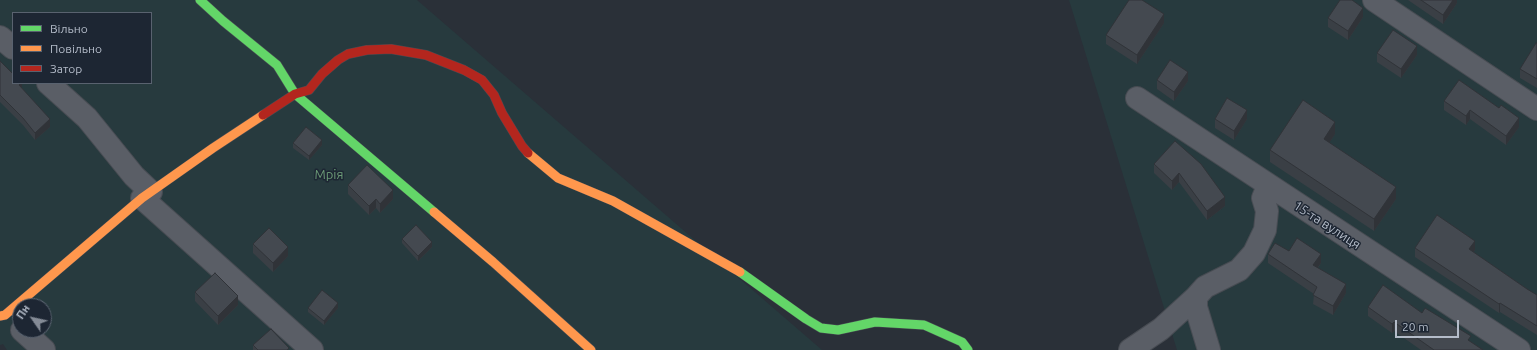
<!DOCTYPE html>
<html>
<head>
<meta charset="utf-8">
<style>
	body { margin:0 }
	#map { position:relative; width:1537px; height:350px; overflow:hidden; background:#2a3038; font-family:Ubuntu,sans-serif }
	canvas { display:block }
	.legend { position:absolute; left:12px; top:12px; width:140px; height:72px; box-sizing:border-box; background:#1d2633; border:1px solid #59626f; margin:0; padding:5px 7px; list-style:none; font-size:12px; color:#b4bcc9 }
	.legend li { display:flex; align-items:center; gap:8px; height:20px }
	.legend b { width:20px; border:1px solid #59626f }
	.north { position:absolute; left:12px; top:298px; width:40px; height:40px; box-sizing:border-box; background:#1d2633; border:1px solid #59626f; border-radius:50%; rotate:304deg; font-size:11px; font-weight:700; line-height:16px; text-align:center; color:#b4bcc9 }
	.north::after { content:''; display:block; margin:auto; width:14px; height:18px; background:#848b96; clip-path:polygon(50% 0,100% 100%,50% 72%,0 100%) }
	.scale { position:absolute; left:1395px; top:320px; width:64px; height:18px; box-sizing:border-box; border:2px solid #b4bcc9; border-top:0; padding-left:5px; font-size:12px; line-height:14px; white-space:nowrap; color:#b4bcc9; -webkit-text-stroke:3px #1d2633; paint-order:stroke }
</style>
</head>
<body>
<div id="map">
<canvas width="1537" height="350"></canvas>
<ul class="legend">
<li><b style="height:5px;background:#63d668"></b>Вільно</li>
<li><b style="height:5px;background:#ff974d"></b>Повільно</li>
<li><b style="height:5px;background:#b3261e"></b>Затор</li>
</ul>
<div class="north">Пн</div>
<div class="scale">20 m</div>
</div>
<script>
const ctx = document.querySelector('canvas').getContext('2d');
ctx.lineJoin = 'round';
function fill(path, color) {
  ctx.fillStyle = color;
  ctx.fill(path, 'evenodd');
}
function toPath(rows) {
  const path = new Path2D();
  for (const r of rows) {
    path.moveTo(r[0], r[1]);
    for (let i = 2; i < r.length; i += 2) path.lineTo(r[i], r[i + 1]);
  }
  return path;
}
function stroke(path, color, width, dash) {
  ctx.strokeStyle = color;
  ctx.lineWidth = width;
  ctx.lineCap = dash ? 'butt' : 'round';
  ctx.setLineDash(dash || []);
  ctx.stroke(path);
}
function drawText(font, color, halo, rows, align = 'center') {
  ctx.font = font + ' Ubuntu,sans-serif';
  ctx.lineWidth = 3;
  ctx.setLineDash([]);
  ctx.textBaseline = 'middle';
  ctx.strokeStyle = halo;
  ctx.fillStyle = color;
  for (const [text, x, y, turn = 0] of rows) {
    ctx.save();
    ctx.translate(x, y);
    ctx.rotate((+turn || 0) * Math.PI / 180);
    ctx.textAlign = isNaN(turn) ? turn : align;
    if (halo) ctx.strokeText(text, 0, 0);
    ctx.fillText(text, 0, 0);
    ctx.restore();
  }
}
fill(toPath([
	[0,0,417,0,822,350,7,350,3,344,0,345],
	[13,13,151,13,151,83,13,83],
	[20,306,44,306,44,330,20,330],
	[1069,0,1537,0,1537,350,1177,350]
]), '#273a3e');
const street = toPath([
	[1374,0,1537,109],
	[0,37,13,48],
	[48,83,87,118,134,176,151,192],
	[1137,98,1519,350],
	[142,198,312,350],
	[22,330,44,350],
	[1130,350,1161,329,1196,297],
	[1209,350,1196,307,1196,297,1205,287,1239,270,1254,253,1265,230,1267,211,1263,198,1268,186]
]);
const fast = toPath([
	[200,0,223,21,277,65,295,94,434,212],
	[740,272,806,319,821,328,838,330,875,322,924,325,962,342,968,350]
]);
const slow = toPath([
	[528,153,558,178,613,201,740,272],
	[434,212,493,262,591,350],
	[0,316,5,315,142,198,213,148,263,115]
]);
const jam = toPath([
	[263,115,295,94,309,90,322,74,338,60,348,54,367,50,391,49,426,55,464,70,482,80,494,95,502,113,522,146,528,153]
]);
stroke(street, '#484c53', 24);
stroke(fast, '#484c53', 10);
stroke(slow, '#484c53', 10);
stroke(jam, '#484c53', 10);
stroke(street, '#5a5e66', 22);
stroke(fast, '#63d668', 9);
stroke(slow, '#ff974d', 9);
stroke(jam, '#b3261e', 9);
fill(toPath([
	[1408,0,1457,0,1457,3,1443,24],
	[1363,17,1348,40,1328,27,1328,18],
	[1164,23,1137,64,1106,44,1106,35],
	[1537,43,1537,88,1520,78,1520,69],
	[1377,53,1417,55,1401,78,1377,62],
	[0,61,22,88,50,127,35,140,23,125,0,102],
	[1157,80,1188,81,1174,101,1157,89],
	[1444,101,1499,108,1519,127,1506,145,1470,119,1466,125,1444,110],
	[1215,119,1247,119,1234,140,1215,128],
	[1335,134,1329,143,1396,199,1374,231,1270,162,1270,150],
	[1175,141,1225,206,1207,220,1179,182,1172,190,1154,173,1154,164],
	[293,143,322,145,309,160,293,148],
	[348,185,393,199,380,213,376,208,369,215,348,194],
	[402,239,432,247,418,261,402,243],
	[253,244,288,256,273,272,253,253],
	[1415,248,1475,250,1473,252,1527,289,1537,295,1537,335,1500,312,1499,313,1415,257],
	[1289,251,1321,263,1318,268,1346,293,1333,315,1313,304,1314,294,1268,263,1268,254],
	[195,292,238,305,218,325,195,301],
	[1368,307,1422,313,1471,342,1483,350,1421,350,1394,331,1392,333,1368,316],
	[308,308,338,308,324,325,308,312],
	[253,345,289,350,253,350]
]), '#3a3f45');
fill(toPath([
	[1453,0,1457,0,1457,3,1443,24,1443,15],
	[1363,8,1363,17,1348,40,1348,31],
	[1164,14,1164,23,1137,64,1137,55],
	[1417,46,1417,55,1401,78,1401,69],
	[1188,72,1188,81,1174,101,1174,92],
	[22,83,22,90,19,85],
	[1247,110,1247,119,1234,140,1234,131],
	[1470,110,1470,119,1466,125,1466,116],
	[1519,118,1519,127,1506,145,1506,136],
	[50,119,50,127,35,140,35,133],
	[1335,122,1335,134,1324,151,1324,139],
	[322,140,322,145,309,160,309,156],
	[1179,173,1179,182,1172,190,1172,181],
	[1396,187,1396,199,1374,231,1374,219],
	[393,190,393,199,380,213,380,204],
	[1225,197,1225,206,1207,220,1207,211],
	[376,199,376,208,369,215,369,206],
	[1475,241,1475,250,1469,258,1469,249],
	[432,242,432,247,418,261,418,256],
	[288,247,288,256,273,272,273,263],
	[1321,254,1321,263,1313,274,1313,265],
	[1346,284,1346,293,1333,315,1333,306],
	[238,296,238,305,218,325,218,316],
	[338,303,338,308,324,325,324,321],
	[1500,303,1500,312,1499,313,1499,304],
	[1394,322,1394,331,1392,333,1392,324]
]), '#303338');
const building = toPath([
	[1129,0,1142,0,1164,14,1137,55,1106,35,1129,0],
	[1340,0,1352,0,1363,8,1348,31,1328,18,1340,0],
	[1421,0,1453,0,1443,15,1421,0],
	[1393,30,1417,46,1401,69,1377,53,1393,30],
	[1536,43,1537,43,1537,79,1520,69,1536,43],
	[1170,60,1188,72,1174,92,1157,80,1170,60],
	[0,61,13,74,13,83,21,83,19,85,50,119,35,133,23,118,0,95,0,61],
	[1459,80,1499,108,1501,105,1519,118,1506,136,1470,110,1466,116,1444,101,1459,80],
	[1227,98,1247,110,1234,131,1215,119,1227,98],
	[1303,100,1335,122,1324,139,1396,187,1374,219,1270,150,1303,100],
	[306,127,322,140,309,156,293,143,306,127],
	[1175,141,1201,164,1225,197,1207,211,1179,173,1172,181,1154,164,1175,141],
	[367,165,393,190,380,204,376,199,369,206,348,185,367,165],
	[1437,215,1475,241,1469,249,1527,289,1537,295,1537,326,1500,303,1499,304,1415,248,1437,215],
	[416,225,432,242,418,256,402,239,416,225],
	[269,228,288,247,273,263,253,244,269,228],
	[1297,238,1321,254,1313,265,1346,284,1333,306,1313,295,1317,287,1268,254,1275,243,1289,251,1297,238],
	[215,273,238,296,218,316,195,292,215,273],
	[1383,285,1422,313,1425,308,1471,336,1468,340,1483,350,1434,350,1394,322,1392,324,1368,307,1383,285],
	[322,290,338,303,324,321,308,308,322,290],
	[271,329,289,348,287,350,258,350,253,345,271,329]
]);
fill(building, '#444950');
stroke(building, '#303338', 1);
drawText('13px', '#6b9a76', '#1d2633', [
	["Мрія",329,175]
]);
drawText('13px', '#b4bcc9', '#1d2633', [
	["15-та вулиця",1327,225,33]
]);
</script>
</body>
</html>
